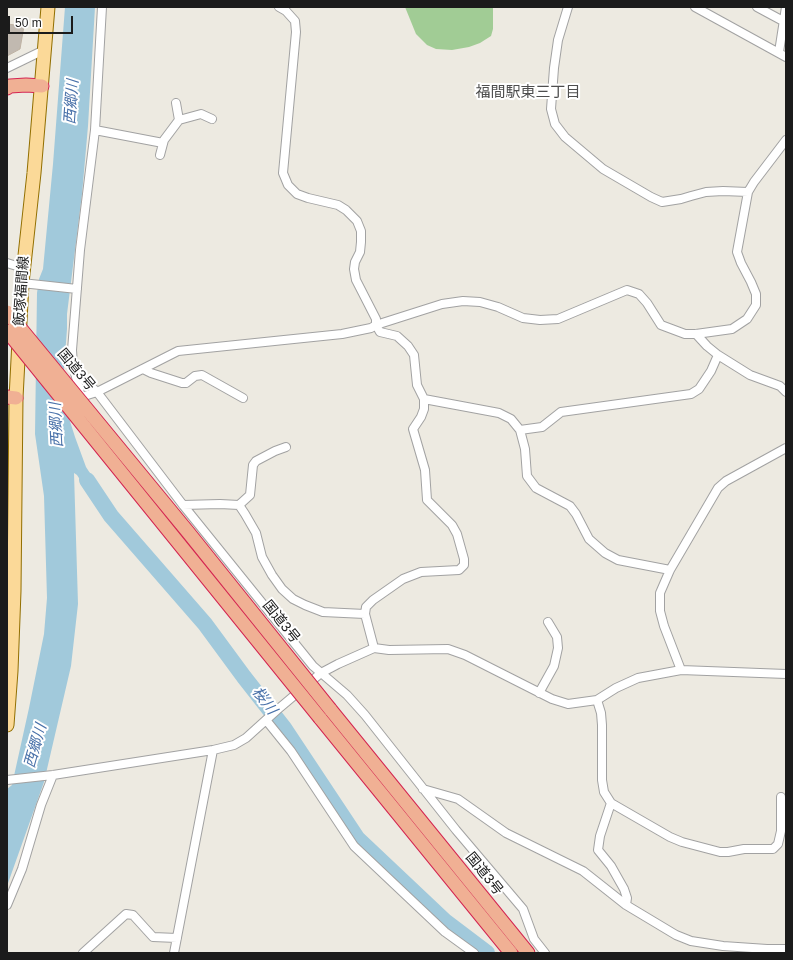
<!DOCTYPE html>
<html>
<head>
<meta charset="utf-8">
<style>
	body { margin:0 }
	#map { position:relative; width:793px; height:960px; overflow:hidden; background:#edeae1; font-family:Arial,sans-serif }
	canvas { display:block }
	.frame { position:absolute; inset:0; border:8px solid #1b1b1b; pointer-events:none }
	.scale { position:absolute; left:8px; top:16px; width:65px; height:18px; box-sizing:border-box; border:2px solid #1b1b1b; border-top:0; padding-left:5px; font-size:12px; line-height:14px; white-space:nowrap; color:#1b1b1b; -webkit-text-stroke:3px #fff; paint-order:stroke }
</style>
</head>
<body>
<div id="map">
<canvas width="793" height="960"></canvas>
<div class="frame"></div>
<div class="scale">50 m</div>
</div>
<script>
const ctx = document.querySelector('canvas').getContext('2d');
ctx.lineJoin = 'round';
function fill(path, color) {
  ctx.fillStyle = color;
  ctx.fill(path, 'evenodd');
}
function toPath(rows) {
  const path = new Path2D();
  for (const r of rows) {
    path.moveTo(r[0], r[1]);
    for (let i = 2; i < r.length; i += 2) path.lineTo(r[i], r[i + 1]);
  }
  return path;
}
function stroke(path, color, width, dash) {
  ctx.strokeStyle = color;
  ctx.lineWidth = width;
  ctx.lineCap = dash ? 'butt' : 'round';
  ctx.setLineDash(dash || []);
  ctx.stroke(path);
}
function drawText(font, color, halo, rows, align = 'center') {
  ctx.font = font + ' Arial,"Noto Sans JP",sans-serif';
  ctx.lineWidth = 4;
  ctx.setLineDash([]);
  ctx.textBaseline = 'middle';
  ctx.strokeStyle = halo;
  ctx.fillStyle = color;
  for (const [text, x, y, turn = 0] of rows) {
    ctx.save();
    ctx.translate(x, y);
    ctx.rotate((+turn || 0) * Math.PI / 180);
    ctx.textAlign = isNaN(turn) ? turn : align;
    if (halo) ctx.strokeText(text, 0, 0);
    ctx.fillText(text, 0, 0);
    ctx.restore();
  }
}
fill(toPath([
	[405,7,493,7,493,29,491,36,480,43,469,47,452,50,436,49,427,45,416,34]
]), '#a1cc95');
fill(toPath([
	[65,7,95,7,88,126,82,194,67,314,67,329,64,369,68,415,75,437,86,467,103,493,94,501,77,475,74,473,78,604,71,666,44,782,7,886,7,789,12,785,29,708,44,634,47,598,44,496,35,434,37,293,39,279,43,269,53,164]
]), '#a1c9db');
stroke(toPath([
	[87,480,111,516,205,624,244,677,284,728,357,838,446,922,487,953]
]), '#a1c9db', 16);
const building = toPath([
	[7,24,24,26,20,49,7,56,7,24]
]);
fill(building, '#c1b9b0');
stroke(building, '#beb2a3', 1);
const minor = toPath([
	[279,7,286,11,295,21,296,32,283,173,288,185,297,194,308,198,338,205,346,210,357,221,361,231,361,242,360,252,355,262,354,269,356,280,376,319,376,325,380,332,397,336,408,346,414,355,417,385,424,399,424,409,421,417,413,429,425,470,427,500,452,525,457,534,464,559,464,565,459,570,421,572,403,579,373,600,366,607,365,614,374,648],
	[568,7,558,40,554,68,551,109,555,124,565,137,603,169,651,197,662,202,681,199,691,196,706,192,723,191,748,192],
	[695,7,786,57],
	[757,7,783,21],
	[779,52,786,7],
	[7,68,44,50],
	[176,103,179,120],
	[95,130,163,143],
	[160,155,164,140,179,120,201,114,212,119],
	[7,263,23,268],
	[22,283,77,289],
	[696,334,707,346,718,355,750,375,780,386,786,392],
	[73,365,85,381,97,392,183,505,313,666,347,695,365,715,456,830,523,909,534,939,545,953],
	[143,369,151,373,182,383,186,383,195,376,202,375,243,398],
	[81,397,97,392,178,351,342,334,371,328,376,325,442,304,463,301,480,302,498,307,523,318,540,320,558,319,627,290,639,294,647,303,661,325,685,334,696,334,732,329,747,319,756,305,756,294,751,282,741,263,737,252,748,192,754,182,786,140],
	[424,399,499,413,511,419,520,430,525,449,527,476,536,488,570,506,576,514,589,539,605,553,618,560,670,570],
	[80,400,81,397,73,365,72,350,80,250,95,130,102,7],
	[520,430,542,427,561,412,691,394,699,389,711,371,718,355],
	[183,505,220,504,239,505,245,514,256,533,262,557,272,575,282,589,293,599,305,605,323,612,365,614],
	[239,505,250,495,253,465,256,461,275,451,286,447],
	[681,670,664,626,660,611,660,593,670,570,718,488,726,481,786,448],
	[539,693,554,666,558,648,557,637,548,622],
	[597,700,601,713,602,725,602,780,604,792,611,803,670,837,682,842,720,852,728,852,744,849,773,849,778,844,781,831,781,797],
	[266,720,291,751,354,846,445,932,474,953],
	[7,780,53,775,213,750,234,745,246,738,277,710,321,673,338,664,374,648,389,650,448,649,465,655,552,699,568,704,597,700,616,688,638,678,681,670,786,674],
	[423,789,458,799,506,833,583,871,626,905,676,935,691,941,723,946,767,949,786,949],
	[611,803,600,836,598,850,611,866,624,889,627,898,626,905],
	[7,905,22,869,41,805,53,775],
	[83,953,126,914,133,915,153,937,177,938],
	[174,953,213,750]
]);
const primary = toPath([
	[7,725,11,671,14,591,16,398,22,283,34,173,48,7]
]);
const trunk = toPath([
	[7,88,10,86,26,85,42,86],
	[7,397,16,398],
	[330,709,528,953],
	[320,718,511,953]
]);
stroke(minor, '#a2a2a2', 10);
stroke(primary, '#926f01', 15);
stroke(trunk, '#d42551', 15);
stroke(minor, '#fff', 8);
stroke(primary, '#fbd998', 13);
stroke(trunk, '#f0b094', 13);
const trunkBridge = toPath([
	[7,312,188,532,330,709],
	[7,331,320,718]
]);
stroke(trunkBridge, '#d42551', 15, []);
stroke(trunkBridge, '#f0b094', 13);
drawText('14px', '#1b1b1b', '#fff', [
	["飯塚福間線",22,291,-86],
	["国道3号",76,370,50],
	["国道3号",281,622,51],
	["国道3号",484,874,51]
]);
drawText('15px', '#4e4e4e', '#fff', [
	["福間駅東三丁目",528,93]
]);
drawText('italic 15px', '#4971a9', '#fff', [
	["西郷川",72,102,-86],
	["西郷川",57,425,-93],
	["桜川",264,701,53],
	["西郷川",36,746,-74]
]);
</script>
</body>
</html>
